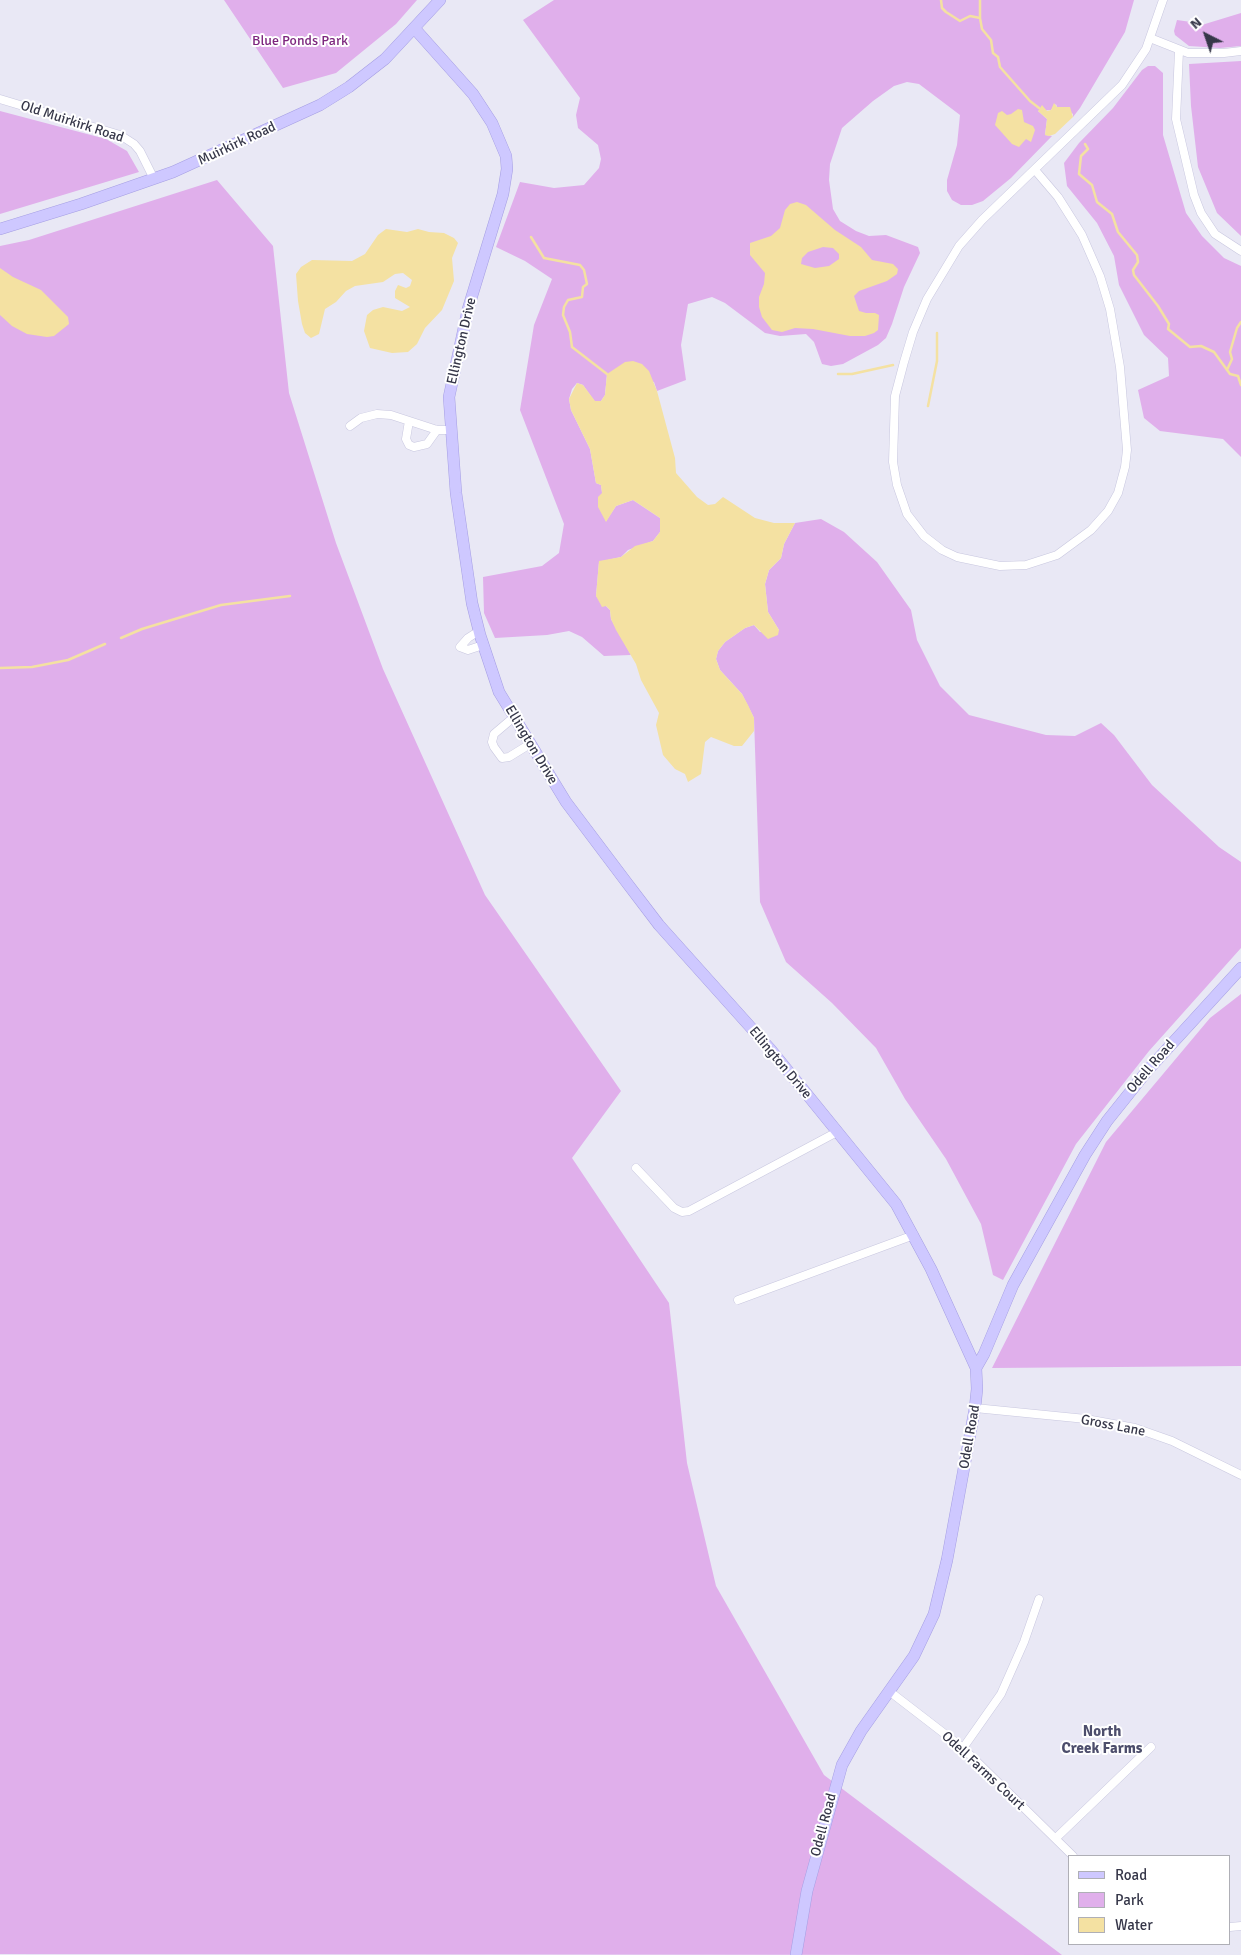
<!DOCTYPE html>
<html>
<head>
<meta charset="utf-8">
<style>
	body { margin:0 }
	#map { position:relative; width:1241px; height:1955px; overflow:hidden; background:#e9e8f5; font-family:Signika,sans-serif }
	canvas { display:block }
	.legend { position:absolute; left:1068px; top:1855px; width:162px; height:90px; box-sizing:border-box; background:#fff; border:1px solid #afafb6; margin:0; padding:6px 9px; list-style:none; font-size:15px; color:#363749 }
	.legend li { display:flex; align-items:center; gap:10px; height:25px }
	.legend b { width:25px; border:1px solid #afafb6 }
	.north { position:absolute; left:1181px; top:10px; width:50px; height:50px; -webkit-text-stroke:4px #fff; paint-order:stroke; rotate:319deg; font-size:14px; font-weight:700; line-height:20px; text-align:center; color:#363749 }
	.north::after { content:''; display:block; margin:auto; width:18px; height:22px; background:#363749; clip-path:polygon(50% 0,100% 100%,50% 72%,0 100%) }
</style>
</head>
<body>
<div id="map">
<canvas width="1241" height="1955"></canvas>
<ul class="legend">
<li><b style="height:6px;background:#cec8ff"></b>Road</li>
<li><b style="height:14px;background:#e0afeb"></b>Park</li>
<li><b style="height:14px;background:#f4e1a2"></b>Water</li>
</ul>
<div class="north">N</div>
</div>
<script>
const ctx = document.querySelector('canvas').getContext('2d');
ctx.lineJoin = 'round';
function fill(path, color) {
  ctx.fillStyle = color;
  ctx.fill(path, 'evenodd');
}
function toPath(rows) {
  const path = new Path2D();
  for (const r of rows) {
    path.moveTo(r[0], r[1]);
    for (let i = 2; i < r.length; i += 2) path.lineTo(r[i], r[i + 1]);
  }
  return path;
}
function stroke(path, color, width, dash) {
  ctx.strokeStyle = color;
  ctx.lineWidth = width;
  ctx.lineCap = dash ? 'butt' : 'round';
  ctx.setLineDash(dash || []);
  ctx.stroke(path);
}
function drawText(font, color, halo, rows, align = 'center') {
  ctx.font = font + ' Signika,sans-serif';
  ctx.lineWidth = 4;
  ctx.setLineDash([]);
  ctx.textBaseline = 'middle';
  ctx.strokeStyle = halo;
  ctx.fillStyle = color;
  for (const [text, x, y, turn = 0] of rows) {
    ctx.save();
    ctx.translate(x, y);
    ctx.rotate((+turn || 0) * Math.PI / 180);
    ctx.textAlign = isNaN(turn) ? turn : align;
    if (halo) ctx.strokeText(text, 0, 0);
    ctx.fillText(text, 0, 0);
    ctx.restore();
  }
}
fill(toPath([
	[224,0,417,0,396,24,336,73,283,88],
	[554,0,1134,0,1125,32,1080,108,1073,117,1073,114,1063,107,1057,107,1056,104,1051,110,1038,111,1047,119,1045,135,1052,136,1011,178,983,201,972,205,961,205,952,200,947,191,947,180,957,145,960,115,919,84,907,82,894,86,873,101,842,128,830,164,829,180,833,209,840,221,856,231,869,236,886,235,918,247,920,253,904,287,892,324,886,338,878,345,843,364,831,366,822,364,814,342,806,334,780,336,765,333,725,303,712,297,688,304,681,345,686,380,657,391,654,382,607,374,605,395,601,401,595,402,583,385,577,383,572,389,569,399,571,410,590,449,596,483,601,485,606,521,616,506,633,500,660,518,660,532,653,541,628,550,621,557,599,562,596,596,610,610,611,619,631,655,604,656,582,637,569,631,547,635,495,638,484,613,483,577,542,566,559,553,564,524,520,410,534,325,552,279,525,261,496,247,520,182,554,188,584,185,599,168,601,159,598,145,578,128,576,115,580,98,523,20],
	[1241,13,1241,46,1220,48,1189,46,1175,35,1174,31,1177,20,1205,24],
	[1241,61,1241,236,1217,213,1198,167,1191,106,1189,64],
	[1148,66,1155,66,1163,73,1163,135,1186,213,1202,236,1224,258,1241,266,1241,457,1223,439,1160,431,1144,418,1138,390,1169,376,1168,358,1144,335,1119,285,1114,256,1097,223,1067,186,1064,163,1079,143,1113,108,1142,70],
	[0,111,106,139,127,151,139,172,0,214],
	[217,180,273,246,289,393,336,543,383,669,485,895,621,1091,572,1158,669,1303,687,1463,716,1586,824,1775,1062,1955,0,1954,0,246,29,240],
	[821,519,844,532,877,562,911,610,917,640,940,686,969,715,1046,735,1075,736,1101,723,1114,735,1152,785,1219,847,1241,862,1241,948,1149,1051,1076,1144,1003,1280,993,1275,981,1224,946,1159,905,1099,876,1048,832,1003,786,962,760,902,754,718,742,694,720,670,716,659,718,651,725,642,745,628,754,625,760,632,779,630,768,612,765,584,769,570,781,558,784,544,795,523],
	[1241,994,1241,1366,992,1368,1106,1142,1210,1018]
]), '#e0afeb');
fill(toPath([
	[1054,103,1057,107,1070,107,1073,117,1055,134,1049,136,1045,135,1047,119,1038,111,1042,105,1047,111,1051,110],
	[1018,109,1022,110,1024,122,1033,126,1035,130,1031,142,1026,139,1019,147,1012,144,995,125,998,113,1002,111,1007,115,1011,114],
	[797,202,806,205,835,230,861,247,872,260,893,264,898,269,897,274,887,281,859,291,854,296,859,311,866,313,875,313,879,315,878,330,874,333,865,336,850,336,813,329,795,328,782,332,772,330,762,317,759,307,759,297,764,284,765,273,750,255,750,243,771,236,780,228,785,210,790,204],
	[823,247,833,248,839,254,839,259,829,266,815,268,801,264,802,258,808,252],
	[386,229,407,232,418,229,429,232,444,233,454,238,458,243,452,258,454,281,442,310,425,328,417,344,408,352,392,353,370,348,364,331,367,315,373,310,383,307,402,311,410,307,395,298,395,291,398,285,406,288,410,286,412,280,403,273,395,274,383,282,355,286,346,291,336,302,325,309,319,334,311,338,305,333,302,324,298,301,296,274,301,267,312,260,352,261,365,254,378,235],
	[0,268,13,277,41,290,68,317,69,324,54,336,47,337,27,334,12,326,0,315],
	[633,361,642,364,649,371,657,391,675,458,676,473,697,497,708,505,715,504,723,497,755,518,774,523,795,523,784,544,781,558,769,570,765,584,768,612,779,630,778,635,768,639,754,625,745,628,725,642,718,651,716,659,720,670,742,694,748,705,754,718,754,731,742,746,734,746,711,737,705,742,701,774,688,782,685,774,675,769,663,755,656,725,659,713,641,680,636,664,616,630,611,619,610,610,606,606,602,607,596,596,599,561,621,557,635,546,653,541,660,532,660,518,633,500,616,506,606,522,598,507,598,497,602,493,601,485,596,483,590,449,571,410,569,399,577,383,583,385,595,401,601,401,605,395,607,374,625,362]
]), '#f4e1a2');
stroke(toPath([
	[941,0,942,8,946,12,960,21,970,16,980,18,982,29,991,40,993,53,998,57,1000,67,1030,101,1039,108],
	[980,18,980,0],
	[1085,144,1088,149,1081,156,1079,174,1092,185,1097,202,1112,214,1118,232,1137,255,1138,262,1133,270,1134,275,1158,306,1169,324,1168,329,1190,347,1201,346,1214,352,1230,374,1238,376,1241,385],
	[531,237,544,258,580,265,584,270,587,284,583,287,582,297,568,300,564,307,563,315,570,332,572,347,607,374],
	[1227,370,1232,359,1230,352,1237,328,1241,322],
	[838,374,852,374,893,365],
	[928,406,937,361,937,333],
	[121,638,142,629,221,605,290,596],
	[0,668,32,667,68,660,105,644]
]), '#f4e1a2', 2.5);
const street = toPath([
	[1150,38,1188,53,1224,53,1241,51],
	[1179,51,1176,119,1194,195,1201,213,1215,234,1241,251],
	[0,99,120,135,134,144,140,151,154,179],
	[1035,170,1058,197,1082,235,1100,276,1110,309,1120,367,1127,450,1125,467,1118,493,1108,511,1091,530,1057,555,1026,565,1000,566,957,557,942,550,924,536,907,514,897,485,893,462,895,396,904,362,913,332,927,299,959,246,982,220,1122,85,1146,49,1163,0],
	[409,421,406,439,409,445,414,447,427,444,437,430],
	[350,426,361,418,377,414,391,415,437,430,450,430],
	[479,631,468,638,460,647,468,650,483,645],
	[514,717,494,734,492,742,494,747,502,758,509,757,530,744],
	[636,1168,674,1208,682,1212,689,1211,837,1132],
	[738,1300,914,1235],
	[975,1408,1086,1419,1135,1428,1172,1441,1241,1475],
	[889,1691,963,1748,1073,1856],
	[963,1748,1001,1694,1024,1642,1039,1599],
	[1056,1838,1151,1747],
	[1230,1927,1241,1926]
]);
const secondary = toPath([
	[415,29,473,94,492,123,506,156,507,169,503,194,468,309,449,397,456,493,472,603,480,635,499,692,566,802,627,883,659,925,771,1050,896,1204,931,1269,976,1368],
	[0,229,81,204,173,172,320,105,349,87,385,59,440,0],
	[796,1955,807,1891,842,1765,861,1731,914,1656,934,1614,947,1560,975,1408,977,1389,976,1368,984,1354,1013,1285,1085,1155,1107,1121,1147,1071,1241,968]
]);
stroke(street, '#c8c7df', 9);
stroke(secondary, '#a59ee3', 12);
stroke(street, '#fff', 8);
stroke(secondary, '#cec8ff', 11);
drawText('14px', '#7d267e', '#fff', [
	["Blue Ponds Park",300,41]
]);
drawText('14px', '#363749', '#fff', [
	["Old Muirkirk Road",72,122,18],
	["Muirkirk Road",237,144,-25],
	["Ellington Drive",462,341,-77],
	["Ellington Drive",531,745,59],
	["Ellington Drive",780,1063,50],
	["Odell Road",1151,1067,-49],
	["Gross Lane",1113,1426,11],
	["Odell Road",970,1437,-80],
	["Odell Farms Court",983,1771,43],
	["Odell Road",824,1825,-75]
]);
drawText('bold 15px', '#4d4e6c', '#fff', [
	["North",1102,1732],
	["Creek Farms",1102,1749]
]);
</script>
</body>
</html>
